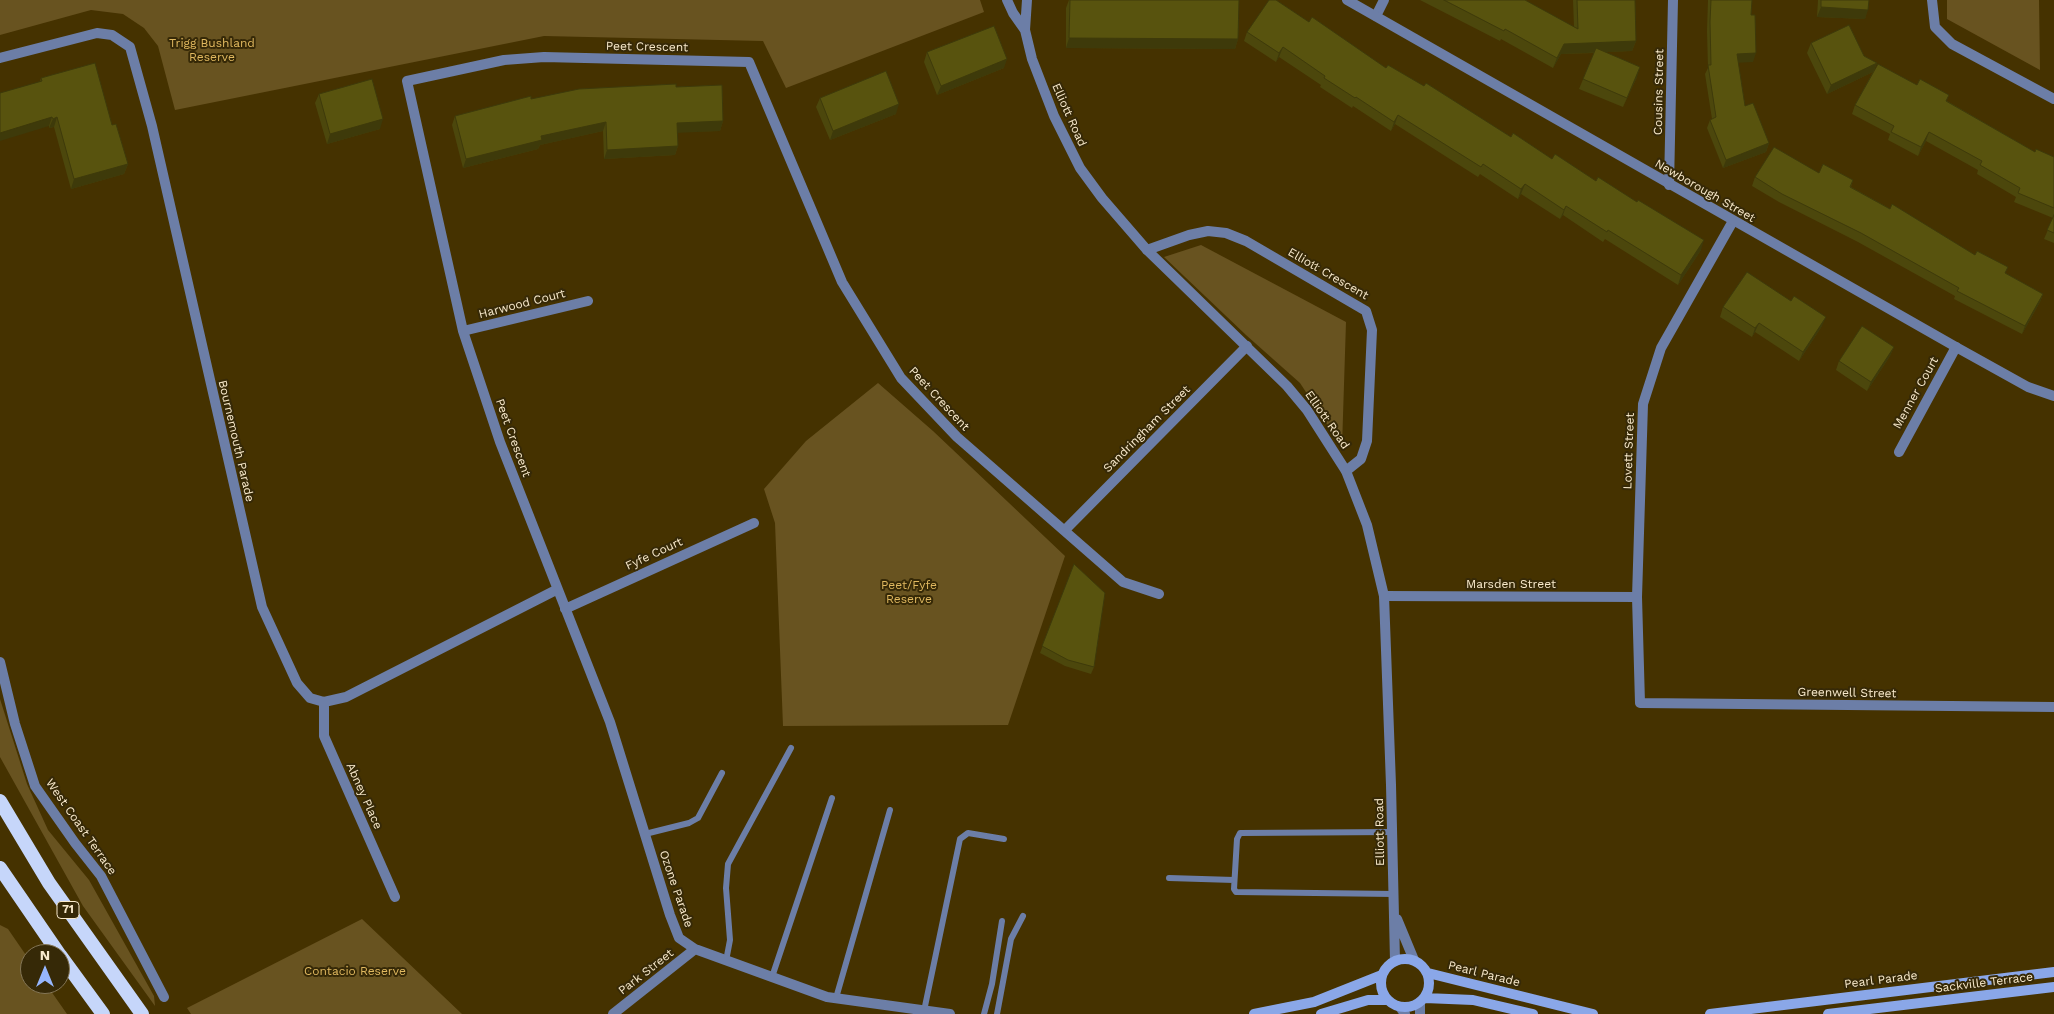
<!DOCTYPE html>
<html>
<head>
<meta charset="utf-8">
<style>
	body { margin:0 }
	#map { position:relative; width:2054px; height:1014px; overflow:hidden; background:#453200; font-family:"Work Sans",sans-serif }
	canvas { display:block }
	.north { position:absolute; left:20px; top:944px; width:50px; height:50px; box-sizing:border-box; background:#362907; border:1px solid #847656; border-radius:50%; rotate:0deg; font-size:14px; font-weight:700; line-height:20px; text-align:center; color:#f9eacc }
	.north::after { content:''; display:block; margin:auto; width:18px; height:22px; background:#96b6fd; clip-path:polygon(50% 0,100% 100%,50% 72%,0 100%) }
</style>
</head>
<body>
<div id="map">
<canvas width="2054" height="1014"></canvas>
<div class="north">N</div>
</div>
<script>
const ctx = document.querySelector('canvas').getContext('2d');
ctx.lineJoin = 'round';
function fill(path, color) {
  ctx.fillStyle = color;
  ctx.fill(path, 'evenodd');
}
function toPath(rows) {
  const path = new Path2D();
  for (const r of rows) {
    if (r.length === 3) {
      path.moveTo(r[0] + r[2], r[1]);
      path.arc(r[0], r[1], r[2], 0, 2 * Math.PI);
      continue;
    }
    path.moveTo(r[0], r[1]);
    for (let i = 2; i < r.length; i += 2) path.lineTo(r[i], r[i + 1]);
  }
  return path;
}
function stroke(path, color, width, dash) {
  ctx.strokeStyle = color;
  ctx.lineWidth = width;
  ctx.lineCap = dash ? 'butt' : 'round';
  ctx.setLineDash(dash || []);
  ctx.stroke(path);
}
function drawText(font, color, halo, rows, align = 'center') {
  ctx.font = font + ' "Work Sans",sans-serif';
  ctx.lineWidth = 4;
  ctx.setLineDash([]);
  ctx.textBaseline = 'middle';
  ctx.strokeStyle = halo;
  ctx.fillStyle = color;
  for (const [text, x, y, turn = 0] of rows) {
    ctx.save();
    ctx.translate(x, y);
    ctx.rotate((+turn || 0) * Math.PI / 180);
    ctx.textAlign = isNaN(turn) ? turn : align;
    if (halo) ctx.strokeText(text, 0, 0);
    ctx.fillText(text, 0, 0);
    ctx.restore();
  }
}
fill(toPath([
	[0,0,980,0,984,12,786,88,763,41,544,36,175,110,158,46,144,28,123,14,91,10,0,35],
	[1947,0,2039,0,2040,70,1947,19],
	[1201,245,1346,322,1342,447,1300,383,1246,335,1164,257],
	[878,383,933,431,1065,556,1008,725,783,726,775,523,764,489,806,441],
	[0,699,27,784,48,830,89,880,154,996,155,1006,83,906,0,757],
	[362,919,462,1014,191,1014,187,1008],
	[0,925,8,929,30,961,30,984,46,984,67,1014,0,1014]
]), '#685320');
stroke(toPath([
	[1392,832,1240,833,1237,839,1234,889,1236,892,1394,894],
	[645,834,689,823,698,818,722,773],
	[1169,878,1234,880],
	[726,961,730,940,726,888,728,864,791,748],
	[772,977,832,798],
	[836,998,890,810],
	[924,1011,960,839,968,833,1004,839],
	[984,1014,992,984,1002,921],
	[997,1014,1011,939,1023,916]
]), '#6c7ea7', 6);
stroke(toPath([
	[1932,0,1935,27,1952,44,2054,99],
	[1376,16,1384,0],
	[0,58,97,33,112,35,130,47,152,126,262,607,297,683,310,698,324,702,346,697,556,590],
	[1669,185,1673,0],
	[1733,221,1661,348,1643,404,1637,597,1640,703,2054,707],
	[1147,250,1189,235,1208,231,1226,233,1246,241,1366,311,1372,330,1367,441,1361,459,1346,471],
	[463,331,588,301],
	[1899,452,1956,347],
	[1065,530,1247,346],
	[1384,596,1637,597],
	[565,609,754,523],
	[0,662,15,724,35,786,75,843,101,876,164,997],
	[324,702,324,736,395,897],
	[1420,1003,1420,1014],
	[1400,1007,1405,1014],
	[613,1014,695,949],
	[950,1014,827,997,695,949,679,938,670,915,610,722,500,442,463,331,407,81,504,60,544,57,749,62,842,282,901,378,957,437,1123,582,1159,594]
]), '#6c7ea7', 10);
stroke(toPath([
	[1007,0,1013,13,1025,30],
	[1027,0,1025,30,1032,59,1054,116,1080,168,1102,198,1147,250,1287,386,1307,410,1346,471,1367,525,1384,596,1391,785,1395,961],
	[1347,0,1956,347,2028,387,2054,396],
	[1397,919,1414,960]
]), '#6c7ea7', 10);
stroke(toPath([
	[1405,983,24],
	[1428,973,1593,1014],
	[1425,998,1473,1000,1533,1014],
	[1254,1014,1314,1002,1382,975],
	[1321,1014,1368,1000,1388,1000],
	[1710,1014,2054,972],
	[1828,1014,2054,987]
]), '#8aa7e8', 10);
stroke(toPath([
	[0,801,49,883,142,1014],
	[0,868,59,954],
	[60,955,103,1014]
]), '#c6d6fa', 14);
fill(toPath([
	[1069,0,1239,0,1238,39,1235,49,1066,48,1066,8],
	[1420,0,1525,0,1574,27,1573,0,1635,0,1636,41,1632,51,1605,52,1637,77,1623,107,1579,89,1594,53,1561,54,1553,68,1501,39,1500,41],
	[1708,0,1752,0,1751,15,1753,62,1738,62,1745,106,1769,143,1766,152,1723,168,1707,128,1710,120,1712,119,1705,74,1708,68,1707,31],
	[1818,0,1869,0,1865,19,1817,17],
	[1309,22,1386,68,1424,86,1511,137,1552,159,1701,250,1678,285,1605,239,1603,242,1563,215,1560,219,1521,194,1518,199,1480,174,1478,177,1395,124,1391,131,1353,106,1352,108,1320,87,1321,85,1279,57,1276,62,1244,41,1247,32],
	[1811,43,1864,56,1877,63,1874,70,1947,101,2035,152,2054,157,2054,243,2044,239,2053,218,2014,202,2016,197,1977,174,1978,170,1926,141,1918,156,1888,140,1890,134,1852,114,1855,105,1873,72,1827,94,1807,53],
	[927,52,1004,68,937,95,924,62],
	[41,78,112,125,128,164,124,174,71,189,54,127,49,128,49,126,40,81],
	[676,87,723,121,720,131,678,132,678,146,675,155,604,159,603,131,540,145,538,149,463,168,452,125,455,116],
	[319,94,380,129,327,144,315,103],
	[820,98,896,114,830,140,816,107],
	[1819,173,1853,180,1851,187,2043,294,2040,302,2022,334,1954,299,1955,296,1858,242,1779,202,1752,186,1755,177],
	[1723,307,1822,326,1799,361,1755,332,1752,337,1720,317],
	[1894,347,1890,356,1867,391,1836,370,1839,361],
	[1074,564,1094,667,1091,674,1065,666,1040,653]
]), '#4c470c');
fill(toPath([
	[1821,7,1868,10,1865,19,1817,17],
	[1069,38,1238,39,1235,49,1066,48],
	[1636,41,1632,51,1561,54,1553,68,1557,58,1564,44],
	[1283,47,1279,57,1276,62,1279,53],
	[1756,53,1753,62,1733,63,1737,54],
	[1007,59,1004,68,937,95,941,86],
	[1877,63,1873,72,1827,94,1831,85],
	[1640,67,1637,77,1623,107,1627,98],
	[899,104,896,114,830,140,833,131],
	[1398,115,1395,124,1391,131,1394,122],
	[52,117,49,126,0,141,0,133],
	[57,117,54,127,49,128,53,119],
	[383,119,380,129,327,144,330,134],
	[723,121,720,131,674,133,677,123],
	[606,122,603,131,540,145,538,149,463,168,466,159,541,136],
	[1929,132,1926,141,1918,156,1921,147],
	[1769,143,1766,152,1723,168,1726,160],
	[678,146,675,155,604,159,607,150],
	[128,164,124,174,71,189,74,179],
	[1525,184,1521,194,1518,199,1521,189],
	[1566,206,1563,215,1560,219,1564,210],
	[1704,240,1701,250,1678,285,1681,275],
	[2043,294,2040,302,2022,334,2025,326],
	[1826,317,1822,326,1799,361,1803,352],
	[1759,323,1755,332,1752,337,1755,328],
	[1894,347,1890,356,1867,391,1871,382]
]), '#3e3a0a');
const building = toPath([
	[1070,0,1239,0,1238,39,1069,38,1070,0],
	[1269,0,1276,0,1309,22,1312,17,1386,68,1388,65,1424,86,1426,83,1511,137,1513,133,1552,159,1555,154,1596,181,1598,177,1637,202,1638,200,1704,240,1681,275,1608,230,1607,232,1566,206,1564,210,1525,184,1521,189,1483,164,1481,167,1398,115,1394,122,1356,97,1355,98,1324,78,1325,76,1283,47,1279,53,1247,32,1269,0],
	[1444,0,1525,0,1578,29,1577,0,1635,0,1636,41,1564,44,1557,58,1505,29,1504,31,1444,0],
	[1711,0,1752,0,1751,15,1755,15,1756,53,1737,54,1745,106,1753,103,1769,143,1726,160,1710,120,1716,117,1708,65,1711,65,1710,22,1711,0],
	[1821,0,1869,0,1868,10,1821,7,1821,0],
	[1849,25,1864,56,1877,63,1831,85,1811,43,1849,25],
	[994,26,1007,59,941,86,927,52,994,26],
	[1596,48,1640,67,1627,98,1583,79,1596,48],
	[95,63,112,125,116,124,128,164,74,179,57,117,53,119,52,117,0,133,0,93,42,81,41,78,95,63],
	[1878,64,1917,85,1920,79,1949,95,1946,101,2035,152,2036,149,2054,157,2054,208,2018,193,2020,188,1980,165,1982,161,1929,132,1921,147,1891,132,1894,126,1855,105,1878,64],
	[886,71,899,104,833,131,820,98,886,71],
	[372,79,383,119,330,134,319,94,372,79],
	[676,84,676,87,722,85,723,121,677,123,678,146,607,150,606,122,541,136,542,140,466,159,455,116,531,96,531,99,579,89,676,84],
	[1774,147,1819,173,1823,164,1853,180,1850,187,1890,209,1892,204,1975,255,1977,251,2008,267,2005,273,2043,294,2025,326,1957,291,1959,288,1861,233,1782,194,1755,177,1774,147],
	[2054,215,2054,233,2047,230,2054,215],
	[1747,272,1791,301,1794,296,1826,317,1803,352,1759,323,1755,328,1723,307,1747,272],
	[1862,326,1894,347,1871,382,1839,361,1862,326],
	[1074,564,1105,593,1094,667,1068,660,1042,646,1074,564]
]);
fill(building, '#58530e');
stroke(building, '#3e3a0a', 1);
for (const [x, y, w] of [
	[68,910,22]
]) {
  const box = new Path2D();
  box.roundRect(x - w / 2, y - 8.5, w, 17, 4);
  ctx.fillStyle = '#362907';
  ctx.fill(box);
  stroke(box, '#f9eacc', 1);
}
drawText('bold 11px', '#f9eacc', null, [
	["71",68,910]
]);
drawText('12px', '#e1b960', '#362907', [
	["Trigg Bushland",212,43],
	["Reserve",212,57],
	["Peet/Fyfe",909,585],
	["Reserve",909,599],
	["Contacio Reserve",355,971]
]);
drawText('12px', '#f9eacc', '#362907', [
	["Peet Crescent",647,47,1],
	["Cousins Street",1659,92,-89],
	["Elliott Road",1069,115,66],
	["Newborough Street",1705,191,30],
	["Elliott Crescent",1328,274,30],
	["Harwood Court",522,304,-14],
	["Menner Court",1916,393,-61],
	["Peet Crescent",939,399,47],
	["Elliott Road",1327,420,55],
	["Sandringham Street",1147,429,-45],
	["Peet Crescent",513,438,70],
	["Bournemouth Parade",236,441,77],
	["Lovett Street",1629,451,-88],
	["Fyfe Court",654,554,-25],
	["Marsden Street",1511,584],
	["Greenwell Street",1847,693,1],
	["Abney Place",364,796,66],
	["West Coast Terrace",81,827,55],
	["Elliott Road",1380,832,-91],
	["Ozone Parade",676,889,71],
	["Park Street",646,972,-38],
	["Pearl Parade",1484,974,14],
	["Pearl Parade",1881,980,-7],
	["Sackville Terrace",1984,983,-7]
]);
</script>
</body>
</html>
